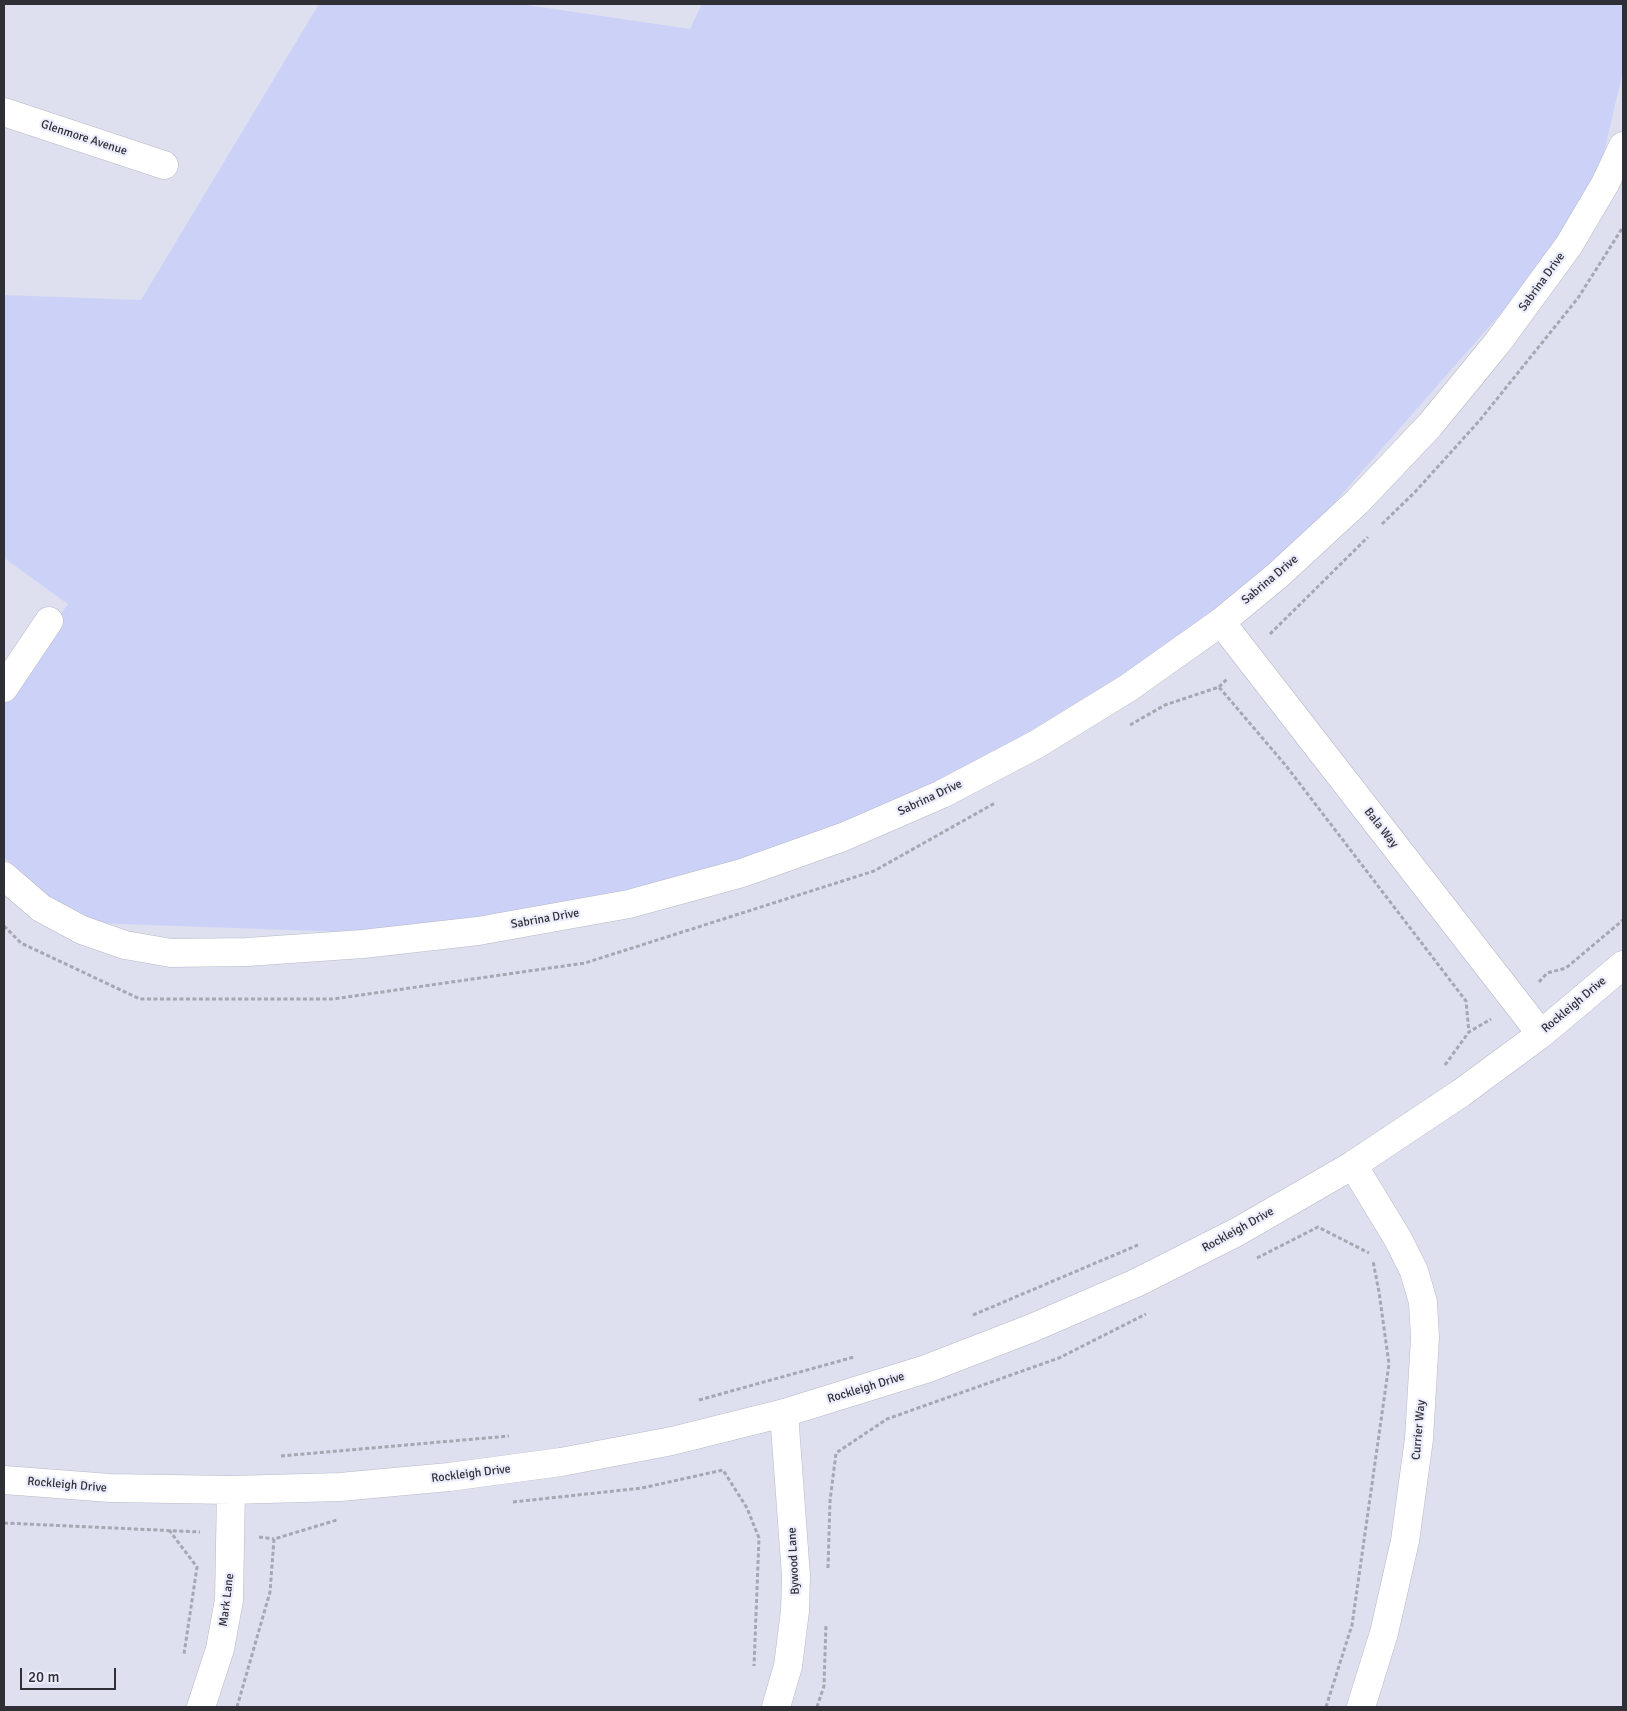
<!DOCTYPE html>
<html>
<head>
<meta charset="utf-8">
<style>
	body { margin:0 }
	#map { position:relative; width:1627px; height:1711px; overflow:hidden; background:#dee0ef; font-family:Signika,sans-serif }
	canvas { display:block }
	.frame { position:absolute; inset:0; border:5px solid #2f3035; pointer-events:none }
	.scale { position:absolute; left:20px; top:1668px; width:96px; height:22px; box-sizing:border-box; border:2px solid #2f3035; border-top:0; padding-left:6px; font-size:15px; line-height:18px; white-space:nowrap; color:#2f3035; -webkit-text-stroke:4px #ecedfc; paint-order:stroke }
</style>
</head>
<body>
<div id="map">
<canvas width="1627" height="1711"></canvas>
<div class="frame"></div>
<div class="scale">20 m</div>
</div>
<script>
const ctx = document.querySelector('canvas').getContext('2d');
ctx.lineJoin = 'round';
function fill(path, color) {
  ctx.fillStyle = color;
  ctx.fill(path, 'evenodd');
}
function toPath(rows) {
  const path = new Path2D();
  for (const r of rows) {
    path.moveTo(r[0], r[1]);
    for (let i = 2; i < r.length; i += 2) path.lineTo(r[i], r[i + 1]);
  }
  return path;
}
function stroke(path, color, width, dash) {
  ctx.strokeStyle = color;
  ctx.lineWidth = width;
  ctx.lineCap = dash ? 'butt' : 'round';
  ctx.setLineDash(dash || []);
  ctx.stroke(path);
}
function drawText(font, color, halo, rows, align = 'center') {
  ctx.font = font + ' Signika,sans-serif';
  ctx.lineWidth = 4.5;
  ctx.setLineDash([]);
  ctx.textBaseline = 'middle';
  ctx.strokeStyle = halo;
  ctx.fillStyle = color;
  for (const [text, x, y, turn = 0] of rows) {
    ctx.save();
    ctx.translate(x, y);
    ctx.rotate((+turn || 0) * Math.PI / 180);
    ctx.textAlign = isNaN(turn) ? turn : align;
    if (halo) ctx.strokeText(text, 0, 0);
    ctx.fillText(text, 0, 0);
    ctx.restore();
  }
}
fill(toPath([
	[319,4,520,4,690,29,702,4,1623,4,1623,71,1590,212,1254,594,886,819,486,937,65,922,4,857,4,692,68,604,4,558,4,295,141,300]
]), '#ccd1f7');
const minor = toPath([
	[4,112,164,165],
	[1221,622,1541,1034],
	[4,688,49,621],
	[4,876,41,908,82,930,125,945,171,953,247,952,363,944,478,931,629,904,742,873,843,837,942,794,1037,744,1128,688,1221,622,1278,575,1357,502,1430,425,1498,342,1569,245,1605,184,1623,146],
	[1353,1165,1398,1239,1414,1271,1423,1302,1425,1338,1419,1439,1405,1541,1384,1633,1361,1707],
	[4,1480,110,1488,231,1490,340,1487,449,1477,561,1462,672,1441,784,1413,926,1369,1032,1328,1136,1283,1237,1232,1353,1165,1461,1093,1541,1034,1623,965],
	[201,1707,220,1649,229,1600,231,1490],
	[776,1707,788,1666,795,1611,796,1576,784,1413]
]);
stroke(minor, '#b6b8c6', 29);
stroke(toPath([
	[1382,524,1415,492,1480,420,1578,298,1623,227],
	[1270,634,1368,537],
	[1219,687,1227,679],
	[1130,725,1165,705,1219,687,1287,767,1466,1001,1469,1032],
	[4,926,21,943,140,999,333,999,585,963,874,871,995,803],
	[1539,982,1547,973,1566,968,1623,920],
	[1445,1065,1469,1032,1491,1019],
	[1257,1258,1318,1227,1369,1253],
	[973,1315,1138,1245],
	[699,1400,854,1357],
	[281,1456,509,1436],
	[513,1502,642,1488,723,1470,747,1508,759,1538,754,1666],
	[4,1523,200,1532],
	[169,1530,197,1567,184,1654],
	[259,1537,274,1539],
	[828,1568,830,1501,836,1453,887,1419,1059,1358,1146,1314],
	[237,1707,270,1592,274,1539,337,1520],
	[817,1707,824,1686,826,1624],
	[1326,1707,1352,1625,1389,1364,1379,1292,1373,1261]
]), '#a5a7b2', 3, [4, 2.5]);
stroke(minor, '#fff', 28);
drawText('12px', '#2f3035', '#ecedfc', [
	["Glenmore Avenue",84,138,18],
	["Sabrina Drive",1542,282,-54],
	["Sabrina Drive",1270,580,-40],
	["Sabrina Drive",930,798,-25],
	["Bala Way",1381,828,52],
	["Sabrina Drive",545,919,-10],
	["Rockleigh Drive",1574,1005,-40],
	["Rockleigh Drive",1238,1230,-29],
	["Rockleigh Drive",866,1388,-17],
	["Currier Way",1419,1430,-85],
	["Rockleigh Drive",471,1474,-7],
	["Rockleigh Drive",67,1485,5],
	["Bywood Lane",794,1561,-93],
	["Mark Lane",227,1600,-83]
]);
</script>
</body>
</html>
